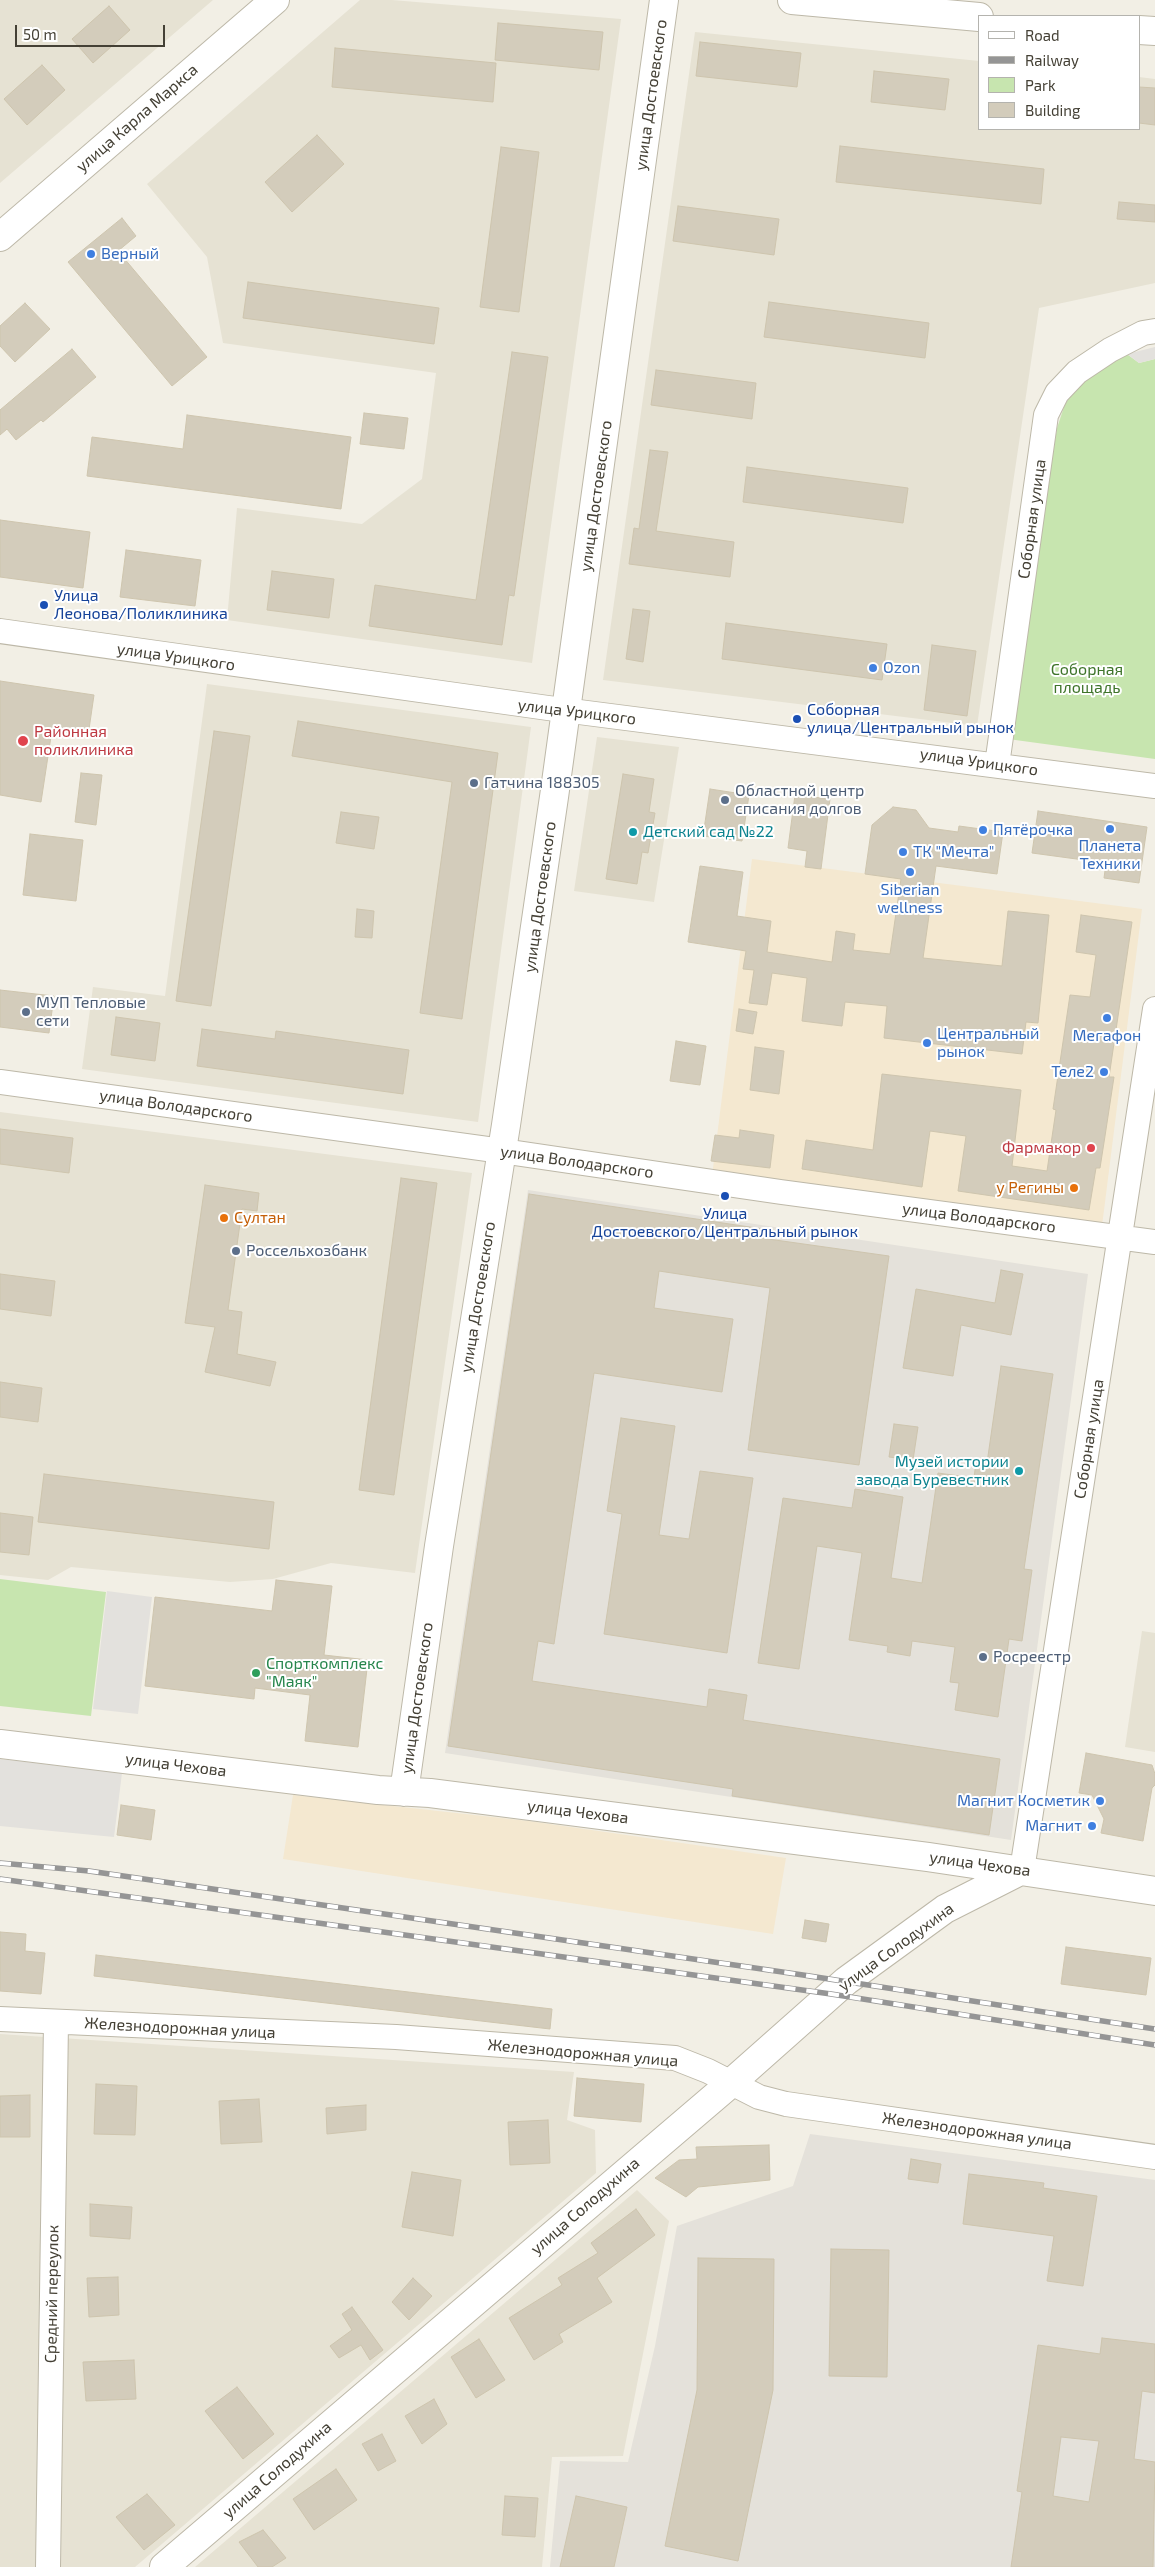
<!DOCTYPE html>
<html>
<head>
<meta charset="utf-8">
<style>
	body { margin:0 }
	#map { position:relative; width:1155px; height:2567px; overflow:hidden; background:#f2efe5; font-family:"Exo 2",sans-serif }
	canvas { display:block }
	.legend { position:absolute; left:978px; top:15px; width:162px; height:115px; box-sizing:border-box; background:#fff; border:1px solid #b4b3ae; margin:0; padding:6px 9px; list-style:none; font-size:15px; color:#444035 }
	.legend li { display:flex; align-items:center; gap:10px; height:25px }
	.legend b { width:25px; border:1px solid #b4b3ae }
	.scale { position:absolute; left:15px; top:25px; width:150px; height:22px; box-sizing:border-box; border:2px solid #444035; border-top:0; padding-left:6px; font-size:15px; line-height:18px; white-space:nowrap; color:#444035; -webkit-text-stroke:4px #fff; paint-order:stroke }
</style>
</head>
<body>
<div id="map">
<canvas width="1155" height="2567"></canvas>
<ul class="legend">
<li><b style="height:6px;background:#fff"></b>Road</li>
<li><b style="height:6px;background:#959595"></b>Railway</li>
<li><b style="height:14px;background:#c7e5af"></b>Park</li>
<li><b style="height:14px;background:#d3ccbb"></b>Building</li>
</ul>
<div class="scale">50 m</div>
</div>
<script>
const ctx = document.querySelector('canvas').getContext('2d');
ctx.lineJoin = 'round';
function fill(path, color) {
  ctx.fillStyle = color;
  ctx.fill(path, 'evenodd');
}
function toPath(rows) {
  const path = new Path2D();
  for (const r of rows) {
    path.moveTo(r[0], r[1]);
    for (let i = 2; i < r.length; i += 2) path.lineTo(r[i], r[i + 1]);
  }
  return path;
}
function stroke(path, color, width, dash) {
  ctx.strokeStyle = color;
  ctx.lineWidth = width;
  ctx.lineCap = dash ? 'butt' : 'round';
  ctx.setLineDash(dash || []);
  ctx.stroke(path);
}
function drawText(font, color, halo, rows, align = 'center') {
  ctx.font = font + ' "Exo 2",sans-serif';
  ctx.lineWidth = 4;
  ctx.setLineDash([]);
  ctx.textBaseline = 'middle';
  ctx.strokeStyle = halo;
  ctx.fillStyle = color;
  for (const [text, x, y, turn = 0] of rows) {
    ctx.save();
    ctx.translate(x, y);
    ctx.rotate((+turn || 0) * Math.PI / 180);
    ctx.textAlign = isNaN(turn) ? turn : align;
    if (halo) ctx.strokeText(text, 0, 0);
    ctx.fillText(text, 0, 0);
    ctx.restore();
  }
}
fill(toPath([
	[0,0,213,0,0,183],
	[360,0,392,0,621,19,532,663,227,620,237,508,362,524,422,479,436,373,223,343,207,257,147,184],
	[695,32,979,61,979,129,1139,129,1139,77,1155,79,1155,283,1039,308,977,726,603,680],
	[207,684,531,727,478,1122,82,1069,93,987,165,996],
	[597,737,679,747,654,902,574,891],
	[0,1112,472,1173,415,1573,331,1563,273,1579,230,1582,71,1567,48,1580,0,1575],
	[1142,1631,1155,1633,1155,1752,1125,1747],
	[0,2034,574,2072,567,2120,595,2130,596,2173,135,2567,0,2567],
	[637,2190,669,2221,623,2456,552,2457,542,2567,195,2567]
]), '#e6e2d3');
fill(toPath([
	[752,859,1142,909,1102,1226,712,1176],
	[293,1795,529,1821,786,1858,773,1934,283,1859]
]), '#f4e8d0');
fill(toPath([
	[528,1190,1088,1274,1011,1840,445,1753],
	[810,2134,1155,2180,1155,2567,550,2567,560,2461,628,2462,655,2346,677,2226,793,2186]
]), '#e4e1da');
fill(toPath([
	[1127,354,1139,363,1155,359,1155,759,1008,739,1057,428,1065,404,1077,387,1092,374],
	[0,1579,106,1592,91,1716,0,1706]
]), '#c7e5af');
fill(toPath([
	[1155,347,1155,359,1139,363,1127,354],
	[107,1591,152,1597,138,1714,93,1709],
	[0,1759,122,1773,114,1837,0,1826]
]), '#e3e1dd');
const building = toPath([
	[109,6,130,30,93,63,72,39,109,6],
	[498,23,603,32,599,70,495,60,498,23],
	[700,42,801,53,797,87,696,76,700,42],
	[335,48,496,63,493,102,332,87,335,48],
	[42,65,65,90,27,125,4,99,42,65],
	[874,71,949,79,945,110,871,102,874,71],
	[1139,87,1155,88,1155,125,1139,123,1139,87],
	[317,135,344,164,292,212,265,182,317,135],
	[840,146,1044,169,1041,204,836,182,840,146],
	[501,147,539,152,519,312,480,307,501,147],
	[1119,202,1155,205,1155,222,1117,219,1119,202],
	[678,206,779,219,774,255,673,241,678,206],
	[122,218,136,236,118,251,207,357,172,386,68,262,122,218],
	[248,282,439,308,434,344,243,318,248,282],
	[769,302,929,323,925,358,764,337,769,302],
	[25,303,50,329,15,362,0,346,0,326,25,303],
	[72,349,96,377,43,422,41,420,16,440,7,429,0,435,0,410,72,349],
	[512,352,548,357,514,596,509,595,502,645,369,626,375,585,476,600,512,352],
	[656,370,756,383,752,419,651,405,656,370],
	[364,413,408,418,404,449,360,444,364,413],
	[187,415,351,437,341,509,87,476,92,437,183,449,187,415],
	[650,450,668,452,656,531,734,542,730,577,629,564,634,528,639,529,650,450],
	[747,467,908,488,903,523,743,502,747,467],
	[0,520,90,532,83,588,0,577,0,520],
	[126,550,201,560,195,606,120,597,126,550],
	[272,571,334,579,329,618,267,610,272,571],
	[633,609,650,611,643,662,626,659,633,609],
	[726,623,887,644,882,680,722,659,726,623],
	[932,645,976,651,967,716,924,710,932,645],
	[0,681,94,695,88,736,52,730,41,802,0,795,0,681],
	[298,721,498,753,462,1019,420,1013,452,782,292,756,298,721],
	[214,731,250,736,211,1006,176,1001,214,731],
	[81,773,102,775,96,825,75,822,81,773],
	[623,774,654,779,649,812,655,813,648,853,642,852,637,884,606,879,623,774],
	[710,789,749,795,742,841,703,836,710,789],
	[795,795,830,799,821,869,805,867,807,851,788,848,795,795],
	[893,807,916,810,929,828,958,832,959,826,1003,832,997,874,936,866,923,958,1002,966,1008,911,1049,915,1038,1023,1026,1022,1022,1054,884,1038,887,1006,845,1002,842,1026,802,1021,807,978,772,973,767,1005,749,1003,754,970,743,969,746,951,688,942,700,866,743,872,737,916,771,921,767,952,832,962,836,931,855,934,853,950,890,954,901,879,865,874,872,825,893,807],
	[1038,811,1147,827,1139,883,1104,878,1106,863,1032,853,1038,811],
	[341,812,379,817,374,849,336,843,341,812],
	[30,834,83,840,76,901,23,895,30,834],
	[357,909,374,911,372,938,355,937,357,909],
	[1081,915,1132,922,1109,1077,1114,1077,1105,1136,1100,1168,1096,1168,1089,1210,958,1191,966,1136,930,1131,922,1187,802,1169,806,1140,873,1150,882,1074,1021,1090,1012,1166,1047,1171,1056,1110,1053,1109,1070,995,1090,997,1096,955,1076,952,1081,915],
	[0,990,54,996,49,1033,0,1027,0,990],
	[739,1009,757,1012,753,1034,736,1031,739,1009],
	[116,1017,160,1023,155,1061,111,1055,116,1017],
	[202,1029,275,1039,276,1031,409,1050,403,1094,197,1066,202,1029],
	[676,1041,706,1046,700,1085,670,1081,676,1041],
	[755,1047,784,1051,779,1094,750,1090,755,1047],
	[0,1129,73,1138,69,1173,0,1164,0,1129],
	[740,1130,774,1135,770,1168,711,1161,715,1135,739,1138,740,1130],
	[401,1178,437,1183,394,1495,359,1490,401,1178],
	[205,1185,259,1193,257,1211,242,1209,228,1310,242,1312,237,1354,276,1362,270,1386,205,1372,215,1327,185,1323,205,1185],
	[529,1194,763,1229,761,1238,889,1256,859,1465,748,1450,770,1288,659,1271,654,1308,733,1319,722,1392,594,1373,554,1644,538,1641,532,1681,707,1707,709,1689,747,1695,743,1720,1000,1759,989,1835,732,1796,733,1789,448,1746,529,1194],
	[1001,1270,1023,1274,1011,1335,961,1325,953,1376,903,1368,916,1289,995,1303,1001,1270],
	[0,1274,55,1281,51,1316,0,1309,0,1274],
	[1001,1366,1053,1374,1024,1569,1032,1570,1022,1641,1009,1639,998,1717,955,1710,959,1683,950,1682,955,1647,912,1641,910,1656,887,1652,888,1646,849,1640,862,1553,817,1546,799,1669,758,1663,783,1498,852,1508,855,1489,903,1497,891,1578,922,1583,938,1473,974,1478,976,1462,987,1463,1001,1366],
	[0,1382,42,1388,38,1422,0,1417,0,1382],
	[621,1418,675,1426,659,1535,689,1539,700,1471,753,1478,727,1653,604,1634,622,1514,607,1511,621,1418],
	[894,1424,918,1427,913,1460,889,1457,894,1424],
	[44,1474,274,1502,269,1549,38,1522,44,1474],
	[0,1513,33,1517,29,1555,0,1552,0,1513],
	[276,1580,332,1586,324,1655,368,1660,358,1747,305,1741,310,1695,255,1688,254,1699,145,1686,155,1597,272,1611,276,1580],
	[1086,1753,1152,1765,1155,1774,1155,1785,1152,1788,1143,1841,1101,1833,1104,1819,1092,1795,1079,1793,1086,1753],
	[121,1805,155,1810,151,1840,117,1835,121,1805],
	[805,1920,829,1924,826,1942,802,1938,805,1920],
	[0,1932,26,1934,25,1951,45,1953,41,1994,0,1991,0,1932],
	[1066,1947,1151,1958,1146,1995,1061,1984,1066,1947],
	[96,1955,552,2009,550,2029,94,1976,96,1955],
	[577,2078,644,2084,641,2122,574,2116,577,2078],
	[96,2084,137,2086,135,2135,94,2134,96,2084],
	[30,2095,30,2137,0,2137,0,2096,30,2095],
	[259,2099,262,2142,221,2144,219,2101,259,2099],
	[366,2105,366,2130,327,2134,326,2108,366,2105],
	[548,2120,550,2163,510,2165,508,2122,548,2120],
	[769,2145,770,2180,698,2187,686,2197,655,2178,679,2160,697,2159,696,2147,769,2145],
	[911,2159,941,2164,938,2183,908,2179,911,2159],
	[412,2172,461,2180,453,2236,402,2227,412,2172],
	[969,2174,1044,2183,1043,2188,1097,2196,1083,2286,1047,2281,1054,2236,963,2224,969,2174],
	[90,2204,132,2207,130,2239,90,2236,90,2204],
	[636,2209,655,2235,597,2278,612,2302,559,2334,563,2342,534,2360,509,2318,562,2285,558,2278,598,2253,591,2243,636,2209],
	[831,2249,889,2250,887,2377,829,2376,831,2249],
	[698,2258,774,2259,773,2390,738,2561,665,2546,697,2390,698,2258],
	[118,2277,119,2315,89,2317,87,2278,118,2277],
	[413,2278,432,2296,409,2320,392,2302,413,2278],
	[352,2307,383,2350,370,2360,361,2345,339,2358,330,2346,352,2330,342,2314,352,2307],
	[1102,2338,1155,2344,1155,2393,1142,2391,1134,2459,1155,2462,1153,2567,1011,2567,1022,2492,1017,2491,1038,2345,1100,2354,1102,2338],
	[1061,2437,1099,2441,1089,2502,1053,2496,1061,2437],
	[479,2339,505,2380,476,2398,451,2357,479,2339],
	[134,2360,136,2399,86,2401,83,2362,134,2360],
	[237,2387,274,2434,243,2459,205,2411,237,2387],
	[434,2399,447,2424,422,2444,405,2416,434,2399],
	[382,2434,396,2461,378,2471,362,2444,382,2434],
	[336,2469,357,2500,314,2530,293,2499,336,2469],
	[147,2494,175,2525,144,2550,116,2517,147,2494],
	[505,2496,538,2498,535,2537,502,2535,505,2496],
	[576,2496,627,2507,614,2567,560,2567,576,2496],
	[263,2530,286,2558,272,2567,258,2567,239,2542,263,2530]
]);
fill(building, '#d3ccbb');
stroke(building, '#cec5ae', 1);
const minor = toPath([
	[0,631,548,708,1155,786],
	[997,765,1046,415,1057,393,1077,372,1110,350,1143,333,1155,331],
	[0,1082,502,1151,781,1192,1155,1242],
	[1022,1870,1155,1009],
	[0,2019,396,2037,675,2058,708,2071,759,2097,786,2104,1155,2157],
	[48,2567,56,2022]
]);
const tertiary = toPath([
	[792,0,979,17],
	[1139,30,1155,31],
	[0,237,275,0],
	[0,1744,378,1790,430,1793,928,1857,1155,1891],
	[404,1792,439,1546,506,1125,554,797,664,0],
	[164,2567,731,2083,846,1981,945,1909,1022,1870]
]);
stroke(minor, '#bdb8a8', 26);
stroke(tertiary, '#bdb8a8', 30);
stroke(minor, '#fff', 24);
stroke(tertiary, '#fff', 28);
const rail = toPath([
	[0,1863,89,1871,803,1975,1155,2029],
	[0,1879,831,1994,1155,2045]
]);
stroke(rail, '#959595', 5.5);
stroke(rail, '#fff', 4, [11]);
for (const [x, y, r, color] of [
	[91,254,5,"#3f7fe0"],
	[44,605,5,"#1a4fb4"],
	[873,668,5,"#3f7fe0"],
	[797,719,5,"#1a4fb4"],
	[23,741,6,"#e0444e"],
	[474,783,5,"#5c6f8a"],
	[725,800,5,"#5c6f8a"],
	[1110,829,5,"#3f7fe0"],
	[983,830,5,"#3f7fe0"],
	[633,832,5,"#0f9aa8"],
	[903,852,5,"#3f7fe0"],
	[910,872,5,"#3f7fe0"],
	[26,1012,5,"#5c6f8a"],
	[1107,1018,5,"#3f7fe0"],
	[927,1043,5,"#3f7fe0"],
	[1104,1072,5,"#3f7fe0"],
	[1091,1148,5,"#e0444e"],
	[1074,1188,5,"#e8710a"],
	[725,1196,5,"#1a4fb4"],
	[224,1218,5,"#e8710a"],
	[236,1251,5,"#5c6f8a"],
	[1019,1471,5,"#0f9aa8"],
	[983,1657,5,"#5c6f8a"],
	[256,1673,5,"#2e9e5b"],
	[1100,1801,5,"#3f7fe0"],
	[1092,1826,5,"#3f7fe0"]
]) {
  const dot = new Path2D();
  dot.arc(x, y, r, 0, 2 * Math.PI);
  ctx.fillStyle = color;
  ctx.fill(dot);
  stroke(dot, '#fff', 2);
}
drawText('16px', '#444035', '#fff', [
	["улица Достоевского",651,95,-82],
	["улица Карла Маркса",137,118,-41],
	["улица Достоевского",596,496,-82],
	["Соборная улица",1032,519,-82],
	["улица Урицкого",176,657,8],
	["улица Урицкого",577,712,7],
	["улица Урицкого",979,762,8],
	["улица Достоевского",540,897,-82],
	["улица Володарского",176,1106,8],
	["улица Володарского",577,1162,8],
	["улица Володарского",979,1218,7],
	["улица Достоевского",478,1297,-81],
	["Соборная улица",1089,1439,-81],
	["улица Достоевского",417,1698,-82],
	["улица Чехова",176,1765,7],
	["улица Чехова",578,1812,7],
	["улица Чехова",980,1864,8],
	["улица Солодухина",896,1947,-36],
	["Железнодорожная улица",180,2028,3],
	["Железнодорожная улица",583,2053,5],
	["Железнодорожная улица",977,2131,8],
	["улица Солодухина",585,2206,-41],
	["Средний переулок",52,2294,-89],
	["улица Солодухина",277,2470,-41]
]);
drawText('16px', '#366cbe', '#fff', [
	["Верный",101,254],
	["Ozon",883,668],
	["Пятёрочка",993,830],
	["Планета",1110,846,"center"],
	["Техники",1110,864,"center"],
	["ТК \"Мечта\"",913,852],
	["Siberian",910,890,"center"],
	["wellness",910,908,"center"],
	["Центральный",937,1034],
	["рынок",937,1052],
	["Мегафон",1107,1036,"center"],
	["Теле2",1094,1072,"right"],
	["Магнит Косметик",1090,1801,"right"],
	["Магнит",1082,1826,"right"]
], 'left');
drawText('16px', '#164399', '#fff', [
	["Улица",54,596],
	["Леонова/Поликлиника",54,614],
	["Соборная",807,710],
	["улица/Центральный рынок",807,728],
	["Улица",725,1214,"center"],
	["Достоевского/Центральный рынок",725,1232,"center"]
], 'left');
drawText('16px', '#3e742a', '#fff', [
	["Соборная",1087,670],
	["площадь",1087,688]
]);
drawText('16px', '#be3a42', '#fff', [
	["Районная",34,732],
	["поликлиника",34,750],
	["Фармакор",1081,1148,"right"]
], 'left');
drawText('16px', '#4e5e75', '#fff', [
	["Гатчина 188305",484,783],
	["Областной центр",735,791],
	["списания долгов",735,809],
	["МУП Тепловые",36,1003],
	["сети",36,1021],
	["Россельхозбанк",246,1251],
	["Росреестр",993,1657]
], 'left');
drawText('16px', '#0d838f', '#fff', [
	["Детский сад №22",643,832],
	["Музей истории",1009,1462,"right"],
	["завода Буревестник",1009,1480,"right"]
], 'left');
drawText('16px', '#c56008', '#fff', [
	["у Регины",1064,1188],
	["Султан",234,1218,"left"]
], 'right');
drawText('16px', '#27864d', '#fff', [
	["Спорткомплекс",266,1664],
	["\"Маяк\"",266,1682]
], 'left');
</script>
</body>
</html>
